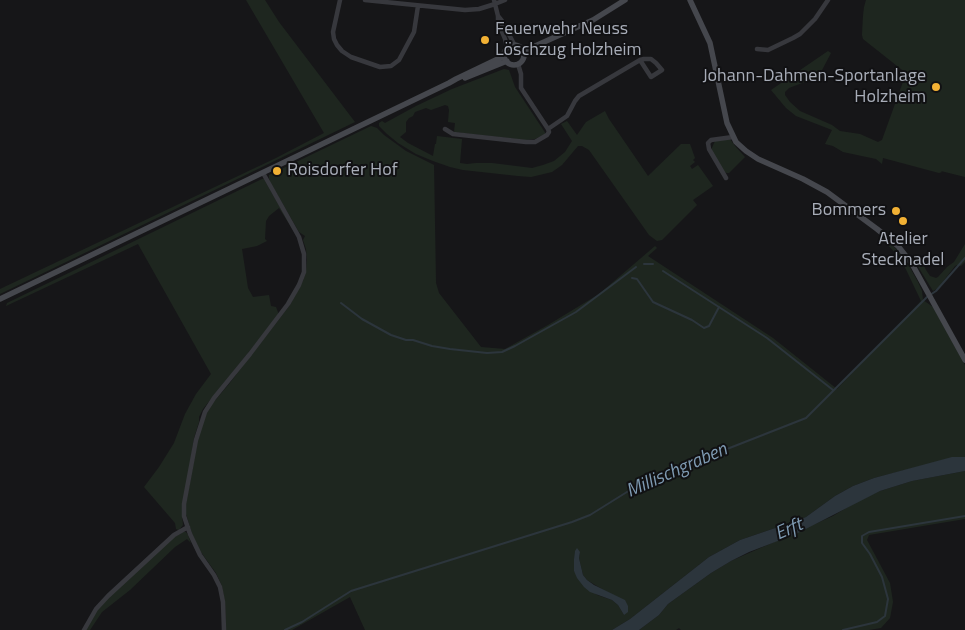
<!DOCTYPE html>
<html>
<head>
<meta charset="utf-8">
<style>
	body { margin:0 }
	canvas { display:block; background:#161618 }
</style>
</head>
<body>
<canvas width="965" height="630"></canvas>
<script>
const ctx = document.querySelector('canvas').getContext('2d');
ctx.lineJoin = 'round';
function fill(path, color) {
  ctx.fillStyle = color;
  ctx.fill(path, 'evenodd');
}
function toPath(rows) {
  const path = new Path2D();
  for (const r of rows) {
    if (r.length === 3) {
      path.moveTo(r[0] + r[2], r[1]);
      path.arc(r[0], r[1], r[2], 0, 2 * Math.PI);
      continue;
    }
    path.moveTo(r[0], r[1]);
    for (let i = 2; i < r.length; i += 2) path.lineTo(r[i], r[i + 1]);
  }
  return path;
}
function stroke(path, color, width, dash) {
  ctx.strokeStyle = color;
  ctx.lineWidth = width;
  ctx.lineCap = dash ? 'butt' : 'round';
  ctx.setLineDash(dash || []);
  ctx.stroke(path);
}
function drawText(font, color, halo, rows, align = 'center') {
  ctx.font = font + ' "Titillium Web",sans-serif';
  ctx.lineWidth = 4;
  ctx.setLineDash([]);
  ctx.textBaseline = 'middle';
  ctx.strokeStyle = halo;
  ctx.fillStyle = color;
  for (const [text, x, y, turn = 0] of rows) {
    ctx.save();
    ctx.translate(x, y);
    ctx.rotate((+turn || 0) * Math.PI / 180);
    ctx.textAlign = isNaN(turn) ? turn : align;
    if (halo) ctx.strokeText(text, 0, 0);
    ctx.fillText(text, 0, 0);
    ctx.restore();
  }
}
fill(toPath([
	[246,0,265,0,279,22,355,122,0,294,0,289,276,158,324,133],
	[866,0,965,0,965,177,941,171,942,172,939,173,883,158,882,164,876,159,843,152,833,146,825,144,832,130,796,116,786,108,771,90,828,51,831,53,830,55,822,70,818,79,810,80,789,88,785,92,785,95,790,102,800,111,832,125,840,131,860,134,878,142,882,140,904,79,909,81,911,77,863,39,862,35,863,16,864,7],
	[504,69,509,70,515,87,546,134,535,139,525,140,454,132,455,123,448,122,449,110,448,106,445,105,431,110,426,108,415,112,413,116,409,118,406,122,406,132,400,137,408,143,433,156,435,144,436,144,437,136,462,139,460,163,467,164,476,163,492,163,532,168,543,165,554,161,565,152,572,141,561,124,567,121,577,135,586,122,605,111,609,119,648,176,681,144,690,144,695,158,693,160,695,162,690,166,692,169,698,165,713,186,693,200,697,205,662,240,657,241,649,235,589,150,582,146,578,146,562,165,552,172,531,177,518,176,463,170,450,167,433,161,416,154,398,143,387,134,379,126,379,123,382,121,385,123,416,106,452,89],
	[371,126,377,128,384,135,406,151,434,165,436,283,439,293,481,347,505,349,548,325,599,294,655,246,657,248,648,256,773,338,837,389,921,301,901,259,886,243,888,241,904,257,918,282,922,291,923,300,933,307,965,365,965,457,952,458,874,478,853,486,835,496,806,517,787,524,740,540,709,557,630,619,612,630,365,630,350,597,292,630,226,630,225,603,222,586,216,573,198,548,192,534,186,514,186,504,199,434,204,418,212,404,229,384,290,305,303,281,306,271,307,260,306,249,303,240,305,236,299,232,270,182,269,178,269,175],
	[575,551,580,552,579,558,583,575,587,580,602,589,625,601,624,615,618,605,612,600,597,595,574,571],
	[730,139,735,146,745,157,729,173,727,173,724,172,711,150,715,141],
	[262,179,264,179,293,230,279,208,269,216,266,221,265,239,267,241,257,246,242,249,248,288,253,297,269,295,271,306,276,307,279,315,222,385,203,409,199,417,199,422,194,438,182,516,183,525,179,530,176,529,175,523,144,487,159,467,174,443,185,414,196,394,211,374,138,244,6,306,7,303],
	[965,244,965,262,961,266,957,265,955,266,938,288,933,291,914,260,919,256,926,270,930,276,936,278,938,277,947,267,954,262],
	[965,471,965,519,869,535,867,540,890,583,893,602,890,618,881,628,869,630,681,630,679,628,676,630,639,630,659,615,668,604,711,573,731,561,833,516,858,501,880,491,912,481],
	[183,532,186,532,188,535,191,543,187,539,175,547,130,590,102,612,90,630,85,630,99,606,173,538]
]), '#1e261f');
fill(toPath([
	[952,457,965,457,965,471,912,481,880,491,796,534,749,552,731,561,711,573,668,604,659,615,639,630,612,630,630,619,709,557,740,540,787,524,806,517,835,496,853,486,874,478],
	[577,548,580,552,579,558,583,575,587,580,594,585,625,600,628,606,628,612,624,615,618,605,612,600,590,592,584,587,577,578,574,571,574,559,575,551]
]), '#2c353c');
stroke(toPath([
	[644,264,653,264],
	[663,271,767,338,833,390],
	[632,278,637,279,653,302,692,320,704,328,709,326,719,307],
	[341,303,362,319,391,335,406,340,413,340,432,346,450,349,487,353,502,352,515,346,576,312,636,267],
	[285,630,302,622,351,591,572,522,590,515,643,482,806,418,927,297,936,291,965,258],
	[843,630,877,622,885,616,888,599,882,577,870,554,862,543,862,536,869,532,965,516]
]), '#2c353c', 2);
stroke(toPath([
	[340,0,333,32,334,39,337,45,342,51,351,57,380,67,391,66,399,60,414,32,418,6],
	[365,0,465,10,479,9,495,4,505,0],
	[494,0,498,16,498,22,505,39,507,48],
	[498,16,502,21,514,44],
	[757,49,768,50,793,38,800,34,815,19,828,0],
	[445,129,453,134,526,142,535,142,547,135,549,132,548,129,521,88,521,74,518,64],
	[548,129,567,116,575,101,579,96,640,60,644,59,651,59,656,63,662,70,651,77,640,60],
	[726,178,709,149,708,143,711,140,733,137],
	[84,630,96,609,108,596,174,535,188,527],
	[224,630,223,602,220,587,214,575,200,555,190,534,184,516,184,504,196,440,205,412,214,398,250,354,288,304,299,285,304,272,304,254,299,237,263,173]
]), '#37383d', 4.5);
stroke(toPath([
	[690,0,710,43,727,123,736,142,746,151,758,159,803,179,827,192,877,229,898,246,912,264,965,360],
	[514,55,10],
	[524,51,593,20,625,0],
	[465,78,507,61],
	[0,299,449,83,456,79,504,56]
]), '#45474d', 5.5);
for (const [x, y, r, color] of [
	[485,40,5,"#f2b134"],
	[936,87,5,"#f2b134"],
	[277,171,5,"#f2b134"],
	[896,211,5,"#f2b134"],
	[903,221,5,"#f2b134"]
]) {
  const dot = new Path2D();
  dot.arc(x, y, r, 0, 2 * Math.PI);
  ctx.fillStyle = color;
  ctx.fill(dot);
  stroke(dot, '#111113', 2);
}
drawText('18px', '#a8adb8', '#111113', [
	["Feuerwehr Neuss",495,30],
	["Löschzug Holzheim",495,51],
	["Johann-Dahmen-Sportanlage",926,77,"right"],
	["Holzheim",926,98,"right"],
	["Roisdorfer Hof",287,171],
	["Bommers",886,211,"right"],
	["Atelier",903,240,"center"],
	["Stecknadel",903,261,"center"]
], 'left');
drawText('italic 19px', '#7f9bb3', '#111113', [
	["Millischgraben",677,471,-24],
	["Erft",789,530,-23]
]);
</script>
</body>
</html>
